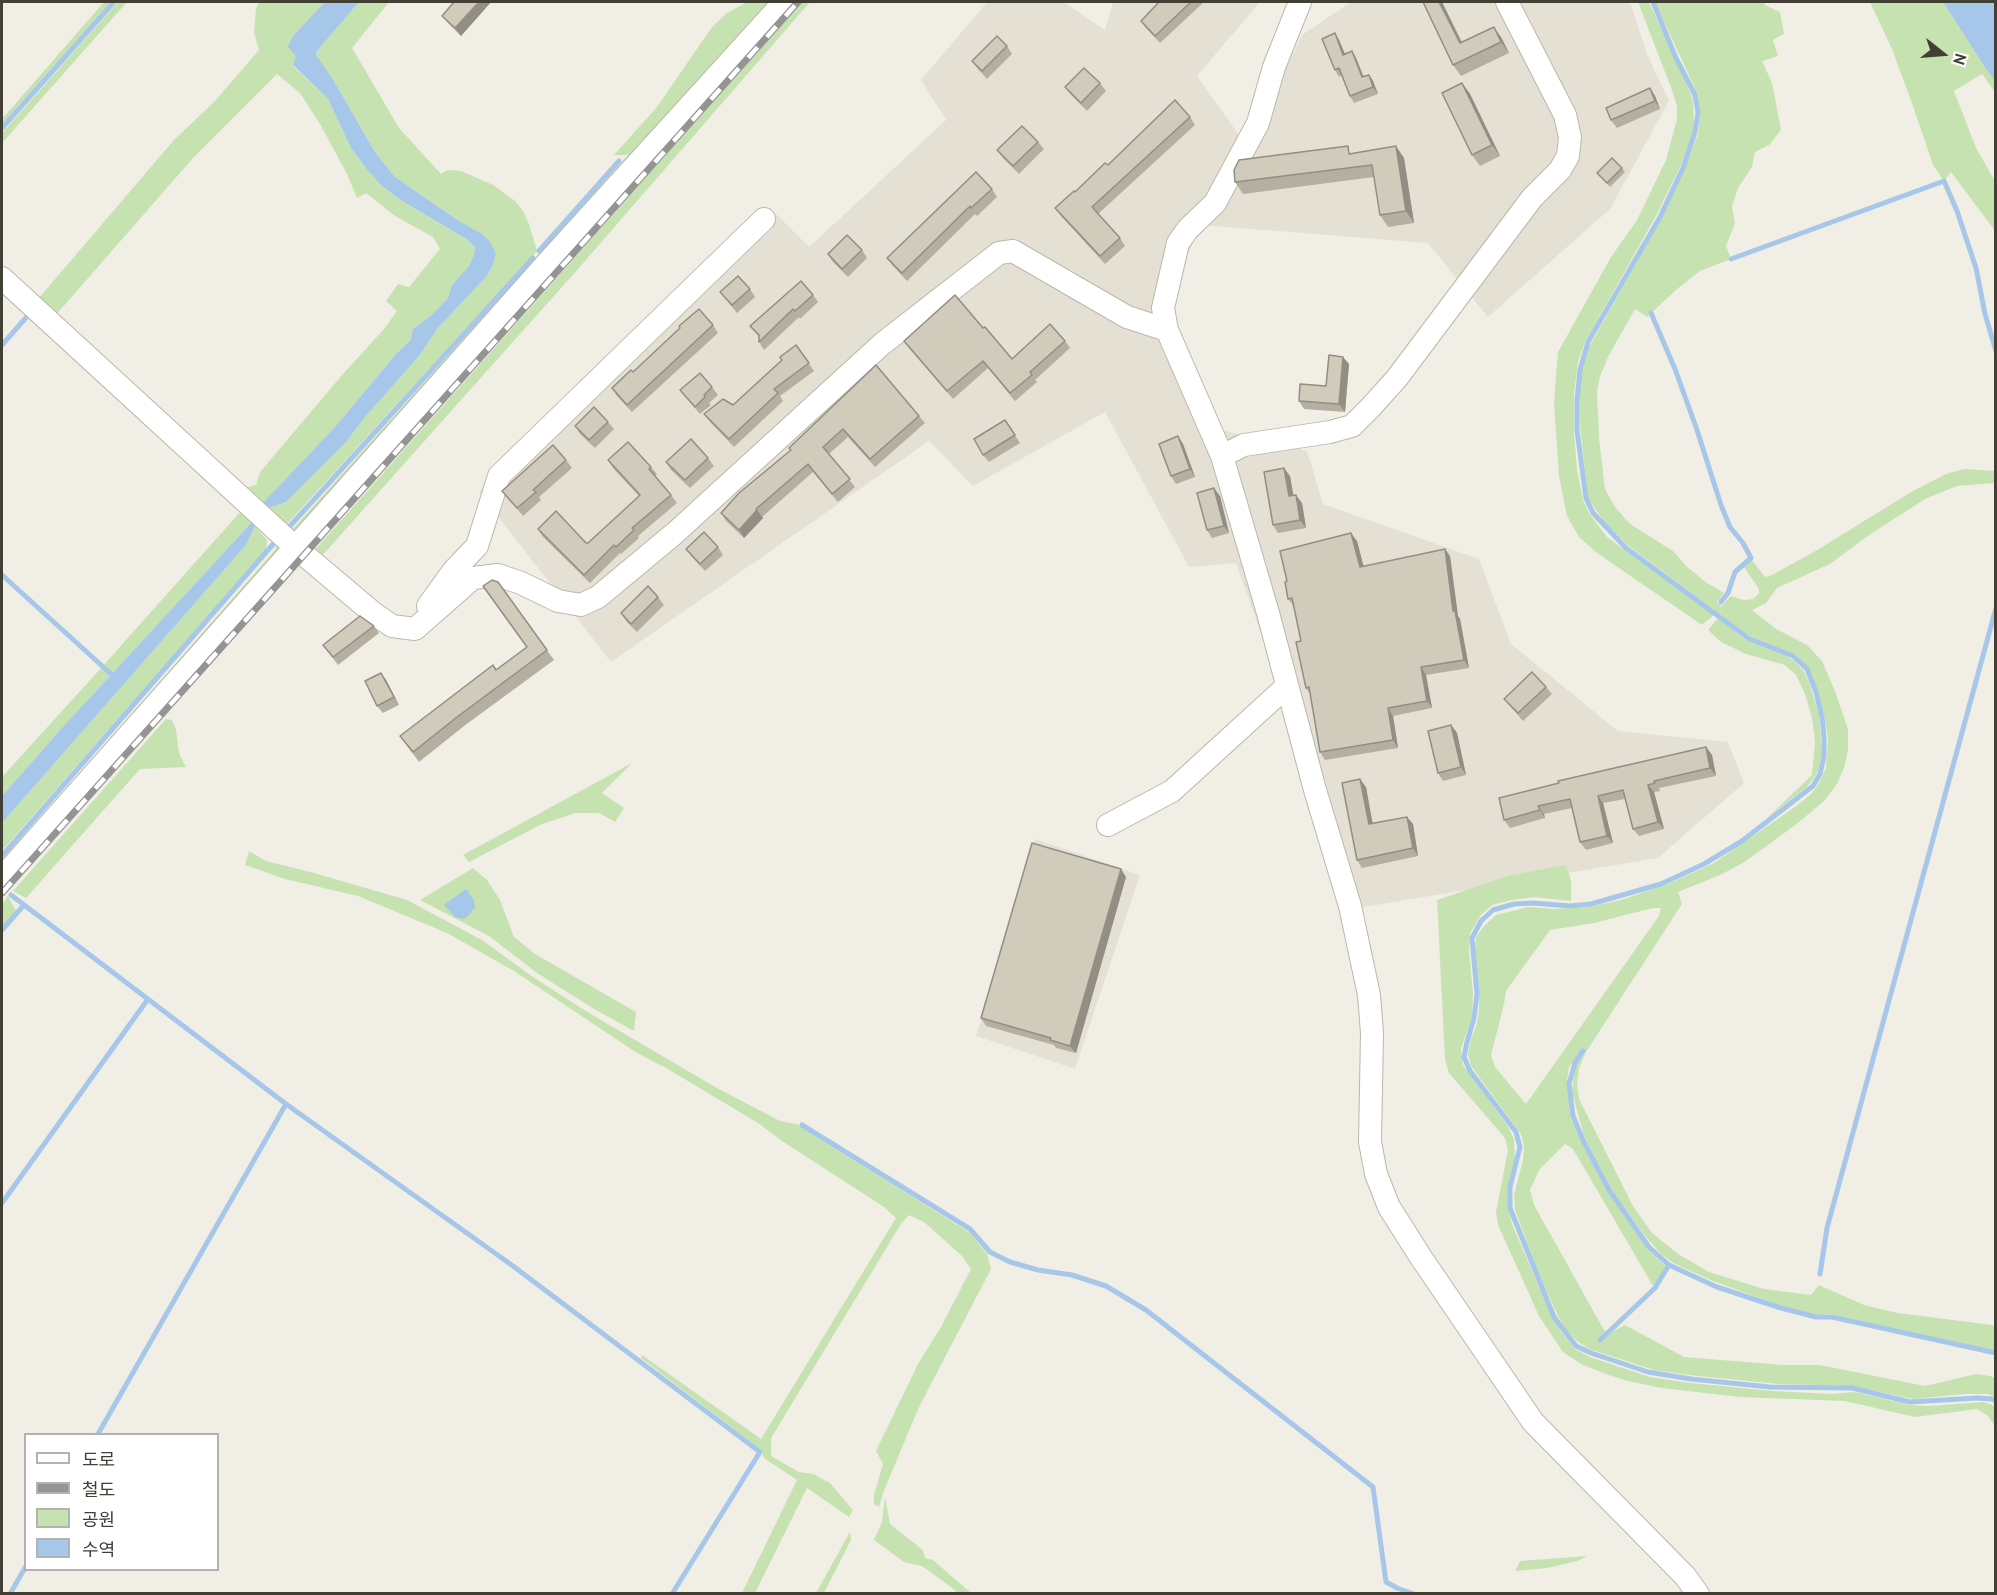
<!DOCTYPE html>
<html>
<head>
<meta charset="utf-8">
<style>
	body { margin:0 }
	#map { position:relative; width:1997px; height:1595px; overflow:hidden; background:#f1eee5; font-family:"PT Sans","Noto Sans KR",sans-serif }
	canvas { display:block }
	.frame { position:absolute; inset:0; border:3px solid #423f35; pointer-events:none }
	.legend { position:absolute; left:24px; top:1433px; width:195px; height:138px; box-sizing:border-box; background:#fff; border:2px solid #b3b2ae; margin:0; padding:8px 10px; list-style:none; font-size:18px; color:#423f35 }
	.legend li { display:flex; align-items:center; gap:12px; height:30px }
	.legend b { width:30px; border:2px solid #b3b2ae }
	.north { position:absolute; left:1913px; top:24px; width:60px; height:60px; -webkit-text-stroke:4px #fff; paint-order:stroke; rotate:107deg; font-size:16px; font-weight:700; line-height:24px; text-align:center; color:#423f35 }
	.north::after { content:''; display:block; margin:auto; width:21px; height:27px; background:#423f35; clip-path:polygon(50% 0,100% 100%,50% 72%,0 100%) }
</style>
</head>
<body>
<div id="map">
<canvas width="1997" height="1595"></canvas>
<div class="frame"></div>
<ul class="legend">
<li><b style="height:8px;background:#fff"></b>도로</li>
<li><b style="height:8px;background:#949494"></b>철도</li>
<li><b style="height:16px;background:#c7e2b1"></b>공원</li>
<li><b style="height:16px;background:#a6c7e9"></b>수역</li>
</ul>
<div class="north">N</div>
</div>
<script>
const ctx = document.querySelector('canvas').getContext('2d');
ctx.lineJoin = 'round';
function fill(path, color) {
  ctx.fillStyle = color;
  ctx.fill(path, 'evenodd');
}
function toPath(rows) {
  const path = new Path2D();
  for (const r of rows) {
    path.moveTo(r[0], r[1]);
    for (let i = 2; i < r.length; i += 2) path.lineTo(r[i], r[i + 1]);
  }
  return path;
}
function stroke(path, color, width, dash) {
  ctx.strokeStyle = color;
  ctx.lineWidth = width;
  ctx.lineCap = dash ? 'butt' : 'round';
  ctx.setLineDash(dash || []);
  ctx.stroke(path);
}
fill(toPath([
	[987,2,1064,2,1105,30,1113,2,1260,2,1197,76,1248,148,1302,35,1351,2,1630,2,1647,54,1669,101,1610,209,1488,317,1428,243,1200,225,1165,312,1221,430,1307,451,1323,504,1479,559,1511,644,1618,731,1728,742,1744,783,1658,858,1358,908,1236,563,1189,567,1105,412,973,486,929,441,611,662,479,492,769,207,809,247,946,120,921,80],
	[1035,839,1140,875,1075,1069,976,1036]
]), '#e4e1d4');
fill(toPath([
	[104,2,111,2,2,124,2,119],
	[118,2,127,2,2,143,2,133],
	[259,2,325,2,317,11,293,66,328,99,351,148,368,171,383,187,402,201,468,240,475,247,474,255,468,267,452,285,448,298,433,315,413,329,410,341,396,354,334,428,264,503,248,487,256,485,260,472,343,374,384,329,397,311,386,301,398,284,409,287,440,249,433,237,395,216,366,193,357,198,347,174,320,124,300,93,277,74,193,158,55,316,38,299,174,140,215,101,259,50,254,33,256,9],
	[359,2,389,2,352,48,399,128,441,174,448,170,461,171,493,185,515,201,523,211,529,224,537,251,287,524,270,508,286,502,346,442,366,416,419,356,437,329,486,277,493,265,496,254,482,234,456,219,394,176,375,152,331,76,316,55,317,51],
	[747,2,775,2,297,536,291,531,628,155,614,155,657,107,712,27,727,13],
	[802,2,810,2,578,269,320,558,313,552],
	[1638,2,1649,2,1690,92,1693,101,1694,124,1692,135,1681,165,1657,214,1585,342,1578,362,1574,394,1574,433,1577,469,1583,500,1589,513,1607,537,1714,615,1702,625,1597,553,1579,537,1567,516,1559,476,1554,402,1558,352,1611,257,1637,220,1666,160,1677,119,1677,106,1672,90],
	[1655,2,1764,2,1765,5,1780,12,1784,34,1773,40,1778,56,1762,61,1772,83,1781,130,1769,145,1755,152,1752,167,1738,188,1732,206,1735,223,1726,246,1731,259,1700,271,1677,289,1647,317,1635,309,1609,355,1600,376,1597,391,1599,438,1605,489,1615,507,1630,524,1673,551,1687,567,1707,583,1724,593,1717,602,1721,607,1731,596,1744,600,1753,599,1759,593,1759,589,1744,567,1752,560,1765,577,1772,575,1819,549,1911,492,1946,474,1964,469,1995,471,1995,483,1957,486,1925,499,1869,535,1830,564,1777,588,1766,603,1752,610,1776,629,1807,645,1822,661,1835,691,1848,729,1848,750,1844,768,1837,784,1824,801,1798,823,1743,863,1720,875,1678,892,1682,904,1586,1052,1579,1068,1577,1086,1579,1099,1633,1206,1652,1233,1678,1254,1709,1272,1764,1289,1811,1295,1819,1285,1864,1305,1898,1313,1992,1325,1995,1326,1995,1351,1831,1314,1815,1315,1779,1305,1713,1281,1673,1263,1661,1254,1646,1237,1613,1192,1584,1136,1572,1092,1575,1068,1586,1052,1583,1049,1569,1067,1567,1080,1571,1119,1608,1193,1651,1252,1667,1267,1653,1286,1573,1149,1565,1144,1539,1170,1530,1190,1534,1205,1604,1330,1610,1333,1625,1325,1684,1357,1784,1365,1820,1365,1925,1386,1976,1374,1990,1376,1995,1378,1995,1397,1988,1394,1965,1394,1913,1399,1852,1386,1778,1384,1689,1375,1654,1370,1589,1349,1577,1341,1566,1330,1557,1314,1538,1272,1515,1210,1514,1195,1523,1160,1524,1146,1521,1134,1471,1066,1468,1054,1471,1039,1477,1024,1479,1008,1479,991,1475,955,1476,937,1484,926,1496,915,1528,907,1554,909,1589,907,1621,900,1668,884,1714,863,1795,807,1811,794,1819,783,1826,768,1828,738,1823,710,1812,674,1797,656,1746,634,1630,547,1605,523,1588,498,1580,426,1579,390,1582,370,1589,347,1661,219,1681,177,1698,134,1700,113,1698,95],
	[1653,908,1661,908,1659,916,1526,1104,1495,1067,1491,1055,1504,1004,1506,991,1550,930,1594,923],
	[1870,2,1943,2,1986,69,1995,81,1995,92,1982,74,1954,91,1976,148,1995,181,1995,231,1951,172,1944,181,1933,165,1913,106,1892,49],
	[241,511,252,522,61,729,2,796,2,777,102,667],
	[255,526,267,540,266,550,2,851,2,823,246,545],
	[278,541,283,546,2,862,275,550],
	[1718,618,1743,638,1785,655,1794,661,1803,670,1809,682,1819,714,1822,755,1817,773,1807,787,1767,818,1812,775,1815,742,1812,718,1805,694,1796,675,1785,665,1746,654,1721,642,1708,630],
	[166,719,172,720,176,730,179,753,186,767,140,769,26,898,13,891],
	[632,763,602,793,624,808,615,822,599,813,576,813,542,824,469,862,463,855],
	[249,851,266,861,314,873,407,900,482,940,533,977,589,1013,717,1088,780,1121,796,1124,970,1233,987,1254,991,1269,919,1407,883,1493,879,1507,874,1504,874,1495,883,1464,876,1451,918,1364,941,1327,971,1269,962,1256,924,1222,909,1215,901,1224,771,1438,771,1456,799,1472,813,1474,830,1483,853,1510,849,1517,807,1488,755,1593,742,1593,797,1480,764,1458,760,1449,641,1358,642,1355,761,1439,896,1218,884,1207,782,1141,758,1123,666,1068,637,1053,514,971,447,933,358,896,285,879,245,865],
	[1566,865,1571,880,1571,901,1534,897,1512,900,1492,905,1481,915,1470,933,1469,951,1473,994,1472,1016,1461,1049,1463,1065,1509,1128,1514,1139,1515,1161,1508,1188,1508,1205,1512,1224,1543,1296,1560,1330,1575,1349,1590,1357,1650,1377,1691,1383,1773,1391,1832,1394,1855,1392,1910,1405,1928,1406,1984,1402,1995,1406,1995,1426,1988,1416,1977,1409,1915,1417,1845,1401,1740,1397,1662,1388,1628,1381,1603,1373,1581,1364,1563,1352,1539,1316,1498,1225,1496,1212,1508,1150,1505,1138,1449,1073,1445,1059,1437,900,1507,876],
	[473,868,487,880,500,900,514,937,535,954,636,1012,634,1031,594,1009,537,973,489,936,420,900],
	[8,896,16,911,2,927,2,904],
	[885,1497,890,1524,923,1550,925,1558,933,1560,971,1593,956,1593,955,1590,922,1566,904,1562,874,1540,882,1522],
	[850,1532,851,1540,824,1593,816,1593],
	[1587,1556,1578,1561,1547,1568,1515,1571,1520,1561]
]), '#c7e2b1');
fill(toPath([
	[325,2,359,2,317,51,316,55,331,76,375,152,394,176,456,219,482,234,491,243,496,254,493,265,486,277,437,329,419,356,366,416,346,442,286,502,270,508,264,503,265,501,334,428,396,354,410,341,413,329,432,315,448,298,452,285,468,267,474,255,475,247,468,240,402,201,383,187,368,171,351,148,328,99,293,65,296,56,288,47,293,36],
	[1943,2,1995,2,1995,81,1986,69],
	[252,522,255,526,246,545,2,823,2,796,61,729],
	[466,889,474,900,475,907,470,914,464,919,455,917,444,905]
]), '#a6c7e9');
stroke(toPath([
	[1653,2,1676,58,1695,95,1698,112,1695,132,1683,168,1660,217,1588,342,1580,370,1577,400,1577,430,1586,498,1593,513,1626,548,1748,638,1793,656,1807,669,1816,692,1822,717,1824,737,1824,756,1820,774,1813,786,1742,841,1704,864,1661,884,1591,904,1570,906,1533,903,1514,904,1493,910,1481,921,1472,938,1477,994,1474,1018,1467,1042,1464,1057,1470,1071,1516,1132,1520,1147,1510,1187,1510,1208,1554,1317,1576,1346,1591,1353,1648,1372,1691,1379,1770,1387,1852,1388,1910,1402,1977,1398,1992,1399,1996,1401],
	[2,128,114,2],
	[539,251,619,161],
	[1731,259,1944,181,1957,211,1976,268,1985,314,1996,351],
	[1651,313,1675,369,1697,430,1721,505,1730,527,1743,543,1751,558,1735,572,1728,593,1721,602],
	[2,345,30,313],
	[290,526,533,258],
	[2,575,111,674],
	[2,856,275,542],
	[11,895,286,1104,513,1266,760,1452,672,1594],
	[2,930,24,905],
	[1583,1051,1575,1063,1569,1084,1573,1116,1583,1140,1609,1190,1649,1247,1669,1265,1717,1287,1781,1308,1816,1317,1832,1317,1996,1353],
	[802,1125,970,1229,990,1252,1010,1262,1038,1270,1072,1275,1106,1286,1146,1310,1373,1487,1386,1582,1397,1588,1414,1594],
	[2,1203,148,999],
	[1820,1274,1827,1228,1996,608],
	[1600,1340,1655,1288,1669,1265],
	[98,1434,286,1104],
	[10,1594,26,1566]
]), '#a6c7e9', 5);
const minor = toPath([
	[1300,2,1274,67,1258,123,1215,203,1188,229,1178,243,1163,308,1167,330,1222,456,1268,613,1315,790,1350,906,1369,995,1372,1033,1370,1142,1376,1174,1389,1207,1420,1256,1533,1422,1685,1576,1698,1594],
	[2,278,295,547,372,612,392,626,415,629,473,578,498,575,521,583,558,601,581,605,598,597,675,533,882,344,999,253,1013,251,1127,317,1167,330],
	[1222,456,1244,445,1330,432,1352,426,1371,407,1397,378,1532,198,1560,170,1568,156,1570,137,1565,115,1507,2],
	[428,606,454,570,477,546,499,476,764,219],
	[1108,825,1172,791,1287,686],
	[2,878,547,263,784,2]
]);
stroke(minor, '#bbb7a9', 24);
stroke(minor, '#fff', 22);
const rail = toPath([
	[2,893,798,2]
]);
stroke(rail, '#949494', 7);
stroke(rail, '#fff', 4.5, [14]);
fill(toPath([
	[454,2,491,2,461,36,448,23,442,16],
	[1159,2,1204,2,1160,43,1146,28,1141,21],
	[1423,2,1442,2,1462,42,1501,37,1509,53,1461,76,1453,65],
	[1339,40,1345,54,1352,51,1356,58,1364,77,1369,75,1373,81,1378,94,1354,103,1350,96,1342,75,1339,77,1335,70],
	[1007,46,1012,54,987,79,978,69,972,61],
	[1100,83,1106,91,1087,111,1071,95,1065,87],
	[1462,83,1470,94,1500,156,1480,166,1472,155],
	[1650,88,1655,96,1660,109,1617,128,1611,120],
	[1190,117,1195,125,1098,214,1120,238,1125,246,1105,264,1061,216,1055,208,1108,165],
	[1038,142,1044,149,1019,174,1003,158,997,150],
	[1353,153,1404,158,1414,223,1388,227,1380,215,1374,177,1243,194,1235,182],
	[1622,168,1625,172,1610,187,1597,173],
	[992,189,997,197,977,216,975,214,907,281,892,265,887,258],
	[862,250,867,258,848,277,833,262,828,254],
	[750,289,755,297,737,313,720,292],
	[813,295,818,302,800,319,799,317,764,350,759,342,759,337,750,326],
	[713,325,718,333,632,412,617,396,612,388,633,372],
	[983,328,1012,359,1065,341,1070,348,1035,380,1037,382,1015,401,988,368,953,399,909,348,904,341],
	[796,345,814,371,780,396,783,401,734,447,710,422,704,414,733,405,782,360],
	[1349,364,1345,412,1304,409,1299,401,1326,386],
	[876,365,919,416,925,423,875,467,848,437,829,454,855,487,838,502,813,472,762,517,763,518,744,538,726,521,721,513,791,450],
	[712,387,718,395,709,403,711,405,700,414,680,390],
	[1005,420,1020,443,989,462,983,455],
	[608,422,614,429,595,448,580,434,575,426],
	[1178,436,1183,444,1195,477,1176,484,1171,476],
	[708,458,714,466,690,488,671,470,666,462],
	[566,460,572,468,539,497,541,500,523,516,502,491],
	[608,460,651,467,657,474,655,476,671,495,677,503,638,536,639,538,621,554,620,553,590,583,543,537,538,529,586,543,588,543,639,496,613,468],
	[1290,476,1293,496,1302,503,1306,528,1278,533,1273,525],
	[1220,496,1229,533,1212,538,1207,530],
	[1357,541,1363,567,1450,556,1458,616,1460,619,1469,668,1426,675,1432,708,1393,716,1398,748,1325,760,1320,752,1310,694,1306,688,1301,641,1294,606,1288,599,1287,581],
	[718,547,723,555,705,571,692,557,686,549],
	[498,582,554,660,464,726,419,762,400,736,496,670,527,647],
	[658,597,664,605,637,632,626,621,621,613],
	[374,626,379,633,338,665,323,645],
	[381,673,386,680,399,705,383,713,377,706],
	[1546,687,1552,694,1523,721,1510,706,1504,699],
	[1451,725,1457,733,1466,775,1443,781,1438,773],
	[1706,747,1712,755,1716,776,1659,788,1660,791,1654,792,1664,829,1639,836,1633,829,1625,799,1603,803,1613,843,1586,850,1580,842,1572,808,1544,814,1545,818,1510,828,1504,820,1499,798],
	[1366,787,1372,823,1407,817,1413,824,1418,856,1362,868,1357,860],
	[1126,877,1076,1053,1056,1048,1054,1045,986,1026,981,1018]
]), '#b4afa1');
fill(toPath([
	[479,2,491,2,461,36,455,28],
	[1439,2,1442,2,1467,54,1460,43],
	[1494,27,1501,37,1509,53,1501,42],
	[1335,33,1339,40,1348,61,1343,55],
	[1352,51,1356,58,1366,84,1362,77],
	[1369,75,1373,81,1378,94,1373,87],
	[1462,83,1470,94,1500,156,1492,145],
	[1650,88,1655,96,1660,109,1655,101],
	[1396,146,1404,158,1414,223,1406,211],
	[1343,357,1349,364,1345,412,1339,404],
	[1178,436,1183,444,1195,477,1190,469],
	[1284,468,1290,476,1295,504,1289,496],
	[1214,488,1220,496,1229,533,1224,526],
	[1296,495,1302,503,1306,528,1300,520],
	[757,510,763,518,744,538,739,530],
	[1351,533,1357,541,1366,575,1360,567],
	[1445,549,1450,556,1458,616,1460,619,1469,668,1464,660,1453,611],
	[1421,667,1426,675,1432,708,1427,701],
	[381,673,386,680,399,705,394,697],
	[1388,708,1393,716,1398,748,1393,740],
	[1451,725,1457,733,1466,775,1461,767],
	[1706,747,1712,755,1716,776,1710,768],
	[1360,779,1366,787,1374,831,1369,824],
	[1648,785,1654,792,1664,829,1658,822],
	[1598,796,1603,803,1613,843,1607,836],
	[1538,806,1544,814,1545,818,1540,810],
	[1407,817,1413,824,1418,856,1413,848],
	[1121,869,1126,877,1076,1053,1070,1046]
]), '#928e83');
const building = toPath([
	[454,2,479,2,455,28,442,16,454,2],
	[1159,2,1191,2,1155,36,1141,21,1159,2],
	[1423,2,1439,2,1460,43,1494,27,1501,42,1453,65,1423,2],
	[1335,33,1343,55,1352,51,1362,77,1369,75,1373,87,1350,96,1339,68,1335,70,1322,39,1335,33],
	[997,36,1007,46,982,71,972,61,997,36],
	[1084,68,1100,83,1081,103,1065,87,1084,68],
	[1462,83,1492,145,1472,155,1442,93,1462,83],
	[1650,88,1655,101,1611,120,1606,108,1650,88],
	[1175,100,1190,117,1092,207,1120,238,1100,256,1055,208,1074,191,1075,192,1105,163,1108,165,1175,100],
	[1022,126,1038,142,1013,166,997,150,1022,126],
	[1348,146,1349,154,1396,146,1406,211,1380,215,1372,165,1235,182,1234,170,1239,160,1348,146],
	[1612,158,1622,168,1607,183,1597,173,1612,158],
	[976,172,992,189,971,208,970,206,902,273,887,258,976,172],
	[847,235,862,250,842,269,828,254,847,235],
	[738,276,750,289,732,305,720,292,738,276],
	[801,281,813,295,795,311,793,309,759,342,759,335,750,326,801,281],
	[955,295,983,328,985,327,1012,359,1050,324,1065,341,1030,372,1032,375,1010,393,983,361,947,391,904,341,955,295],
	[699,309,713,325,627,405,612,388,631,370,633,372,680,328,679,326,699,309],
	[796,345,809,363,774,389,778,393,729,439,704,414,723,399,733,405,782,360,780,357,796,345],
	[1329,355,1343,357,1339,404,1299,401,1300,384,1326,386,1329,355],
	[876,365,919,416,870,459,843,429,823,447,850,479,832,494,808,464,756,509,757,510,739,530,721,513,739,493,791,450,789,448,876,365],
	[700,373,712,387,704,395,705,397,695,407,680,390,700,373],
	[594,407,608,422,589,440,575,426,594,407],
	[1005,420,1015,435,983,455,974,439,1005,420],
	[1178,436,1190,469,1171,476,1159,444,1178,436],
	[691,439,708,458,685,480,666,462,691,439],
	[628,442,651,467,649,469,671,495,632,528,634,530,616,547,614,545,584,575,538,529,556,511,586,543,588,543,638,497,640,495,608,460,628,442],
	[553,445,566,460,533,490,536,492,517,508,502,491,553,445],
	[1284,468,1289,496,1296,495,1300,520,1273,525,1264,472,1284,468],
	[1214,488,1224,526,1207,530,1197,493,1214,488],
	[704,532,718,547,700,564,686,549,704,532],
	[1351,533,1360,567,1445,549,1453,611,1455,611,1464,660,1421,667,1427,701,1388,708,1393,740,1320,752,1309,687,1306,688,1296,642,1301,641,1292,598,1288,599,1285,582,1287,581,1280,551,1351,533],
	[492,580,498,582,547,650,457,717,413,752,400,736,493,665,496,670,527,647,483,586,492,580],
	[648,586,658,597,631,624,621,613,648,586],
	[360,616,374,626,333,657,323,645,360,616],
	[1532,672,1546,687,1518,713,1504,699,1532,672],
	[381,673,394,697,377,706,365,681,381,673],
	[1451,725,1461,767,1438,773,1428,731,1451,725],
	[1706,747,1710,768,1654,781,1655,783,1648,785,1658,822,1633,829,1623,790,1598,796,1607,836,1580,842,1570,799,1538,806,1540,810,1504,820,1499,798,1559,783,1558,781,1706,747],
	[1360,779,1369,824,1407,817,1413,848,1357,860,1342,783,1360,779],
	[1032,843,1121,869,1070,1046,1050,1040,1051,1038,981,1018,1032,843]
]);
fill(building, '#d1cbbb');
stroke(building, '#928e83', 1.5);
</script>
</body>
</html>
